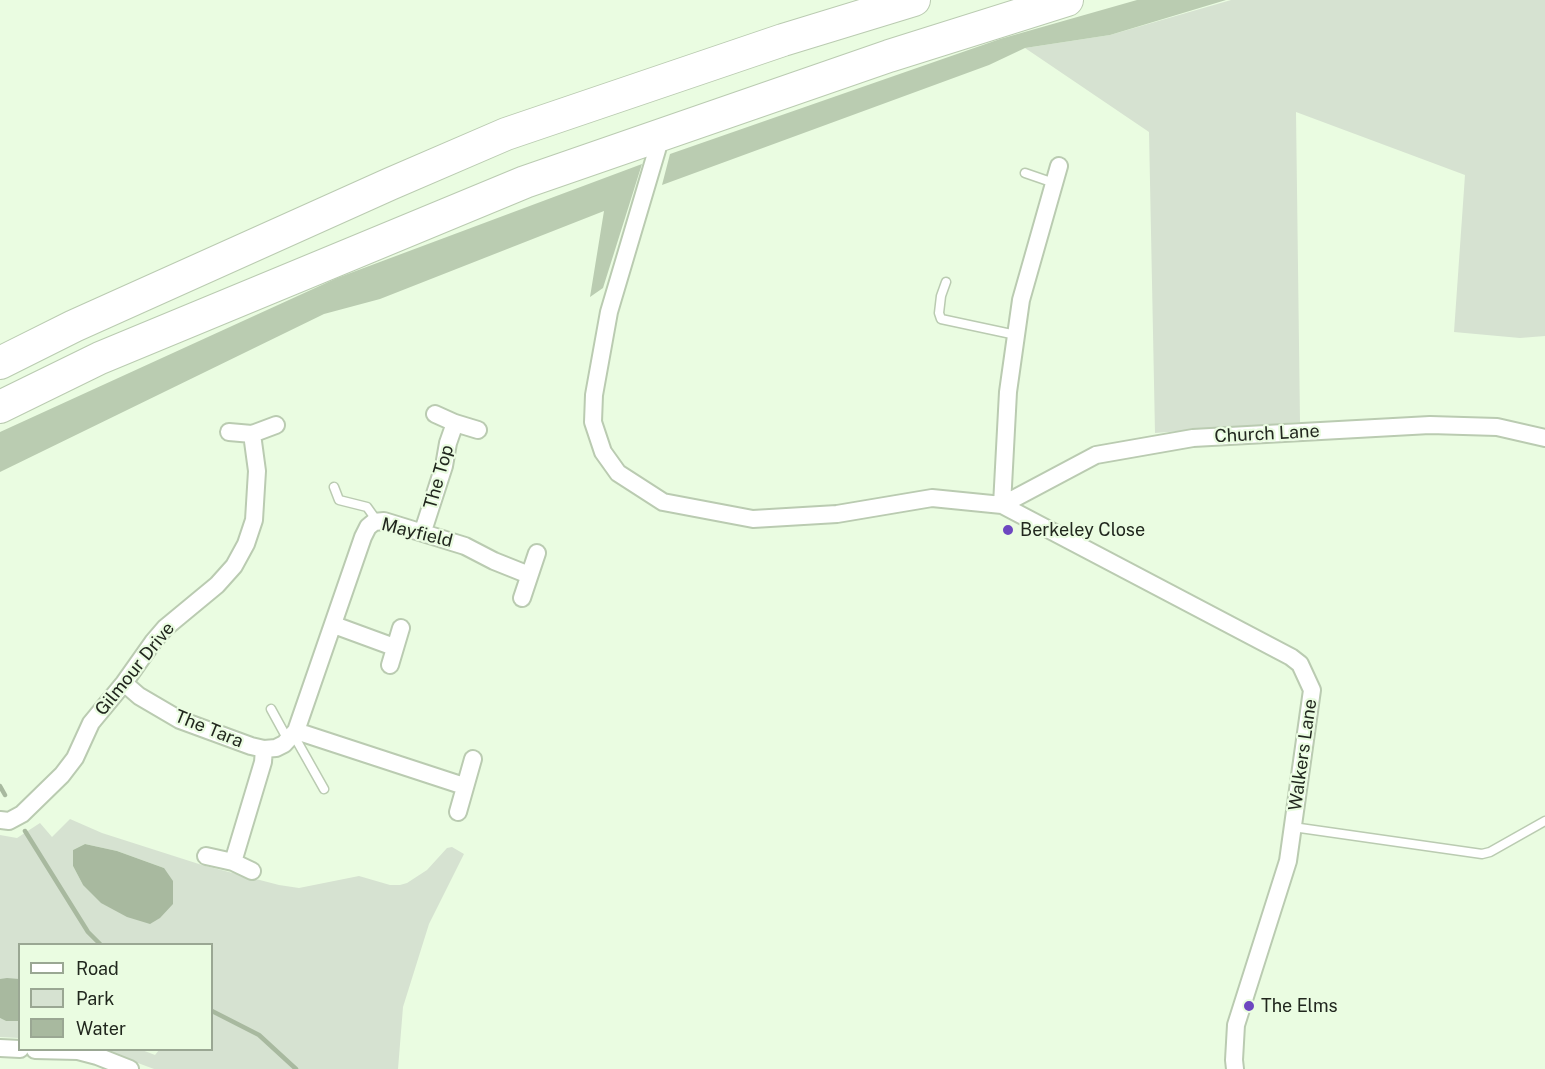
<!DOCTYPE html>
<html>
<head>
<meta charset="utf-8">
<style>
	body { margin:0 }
	#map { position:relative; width:1545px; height:1069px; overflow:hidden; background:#eafce1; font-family:"Public Sans",sans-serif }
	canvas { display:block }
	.legend { position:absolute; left:18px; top:943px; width:195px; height:108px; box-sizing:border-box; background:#eafce1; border:2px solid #9aa793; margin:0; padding:8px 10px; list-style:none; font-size:18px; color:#21271e }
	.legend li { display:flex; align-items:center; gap:12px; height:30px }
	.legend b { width:30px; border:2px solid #9aa793 }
</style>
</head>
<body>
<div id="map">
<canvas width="1545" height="1069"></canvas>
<ul class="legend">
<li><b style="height:8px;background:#fff"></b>Road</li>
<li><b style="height:16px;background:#d6e2d1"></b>Park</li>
<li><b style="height:16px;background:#a8b99f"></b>Water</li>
</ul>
</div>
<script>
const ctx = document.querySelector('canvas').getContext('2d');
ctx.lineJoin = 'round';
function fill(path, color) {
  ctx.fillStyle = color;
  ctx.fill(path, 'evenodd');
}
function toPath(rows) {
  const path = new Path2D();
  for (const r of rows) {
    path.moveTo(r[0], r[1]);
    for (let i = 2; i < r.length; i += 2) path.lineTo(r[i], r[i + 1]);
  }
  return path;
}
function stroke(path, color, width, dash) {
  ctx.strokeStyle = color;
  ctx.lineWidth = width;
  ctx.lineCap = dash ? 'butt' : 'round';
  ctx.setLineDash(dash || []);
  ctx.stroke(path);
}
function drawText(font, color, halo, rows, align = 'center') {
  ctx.font = font + ' "Public Sans",sans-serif';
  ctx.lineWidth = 4.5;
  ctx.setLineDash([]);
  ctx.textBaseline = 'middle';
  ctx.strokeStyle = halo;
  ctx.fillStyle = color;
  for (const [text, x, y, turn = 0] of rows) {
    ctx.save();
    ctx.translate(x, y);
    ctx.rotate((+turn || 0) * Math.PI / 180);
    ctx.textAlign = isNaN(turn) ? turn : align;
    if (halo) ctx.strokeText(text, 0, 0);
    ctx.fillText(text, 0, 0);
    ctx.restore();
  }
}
fill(toPath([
	[1231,0,1545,0,1545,336,1520,338,1454,332,1465,175,1296,112,1300,422,1155,433,1149,132,1025,48,1110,35],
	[70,819,102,833,202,865,279,885,299,888,359,876,390,885,400,885,407,883,427,870,447,848,452,847,464,854,429,924,403,1007,398,1069,154,1069,103,1050,142,1050,155,1055,159,1050,212,1050,212,944,20,944,19,979,0,979,0,835,17,838,40,823,52,837],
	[85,844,117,851,164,868,83,885,73,866,73,850],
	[0,1018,6,1021,19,1021,19,1038,0,1037]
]), '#d6e2d1');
fill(toPath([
	[1137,0,1226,0,1110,35,1025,48,989,65,662,185,670,154,1000,39],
	[642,164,603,288,590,297,604,211,380,299,324,314,0,472,0,432,337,278]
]), '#baccb1');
fill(toPath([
	[85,844,117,851,164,868,173,881,173,904,160,918,150,924,127,917,101,903,83,885,73,866,73,850],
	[7,978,19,979,19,1021,6,1021,0,1018,0,979]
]), '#a8b99f');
stroke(toPath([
	[0,786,5,795],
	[25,831,88,932,100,944],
	[212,1011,259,1035,296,1069]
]), '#a8b99f', 4.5);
const service = toPath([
	[1025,173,1054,183],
	[946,282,941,296,939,313,941,319,1016,335],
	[334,487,339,500,367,507,377,521],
	[271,709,288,740],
	[293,734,324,789],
	[1293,827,1482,854,1490,852,1545,821]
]);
const minor = toPath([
	[657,150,609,312,594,395,593,422,603,452,618,473,663,502,753,519,837,514,932,498,1002,505,1291,657,1300,664,1312,690,1288,861,1236,1025,1234,1060,1235,1069],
	[435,414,455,423,478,430],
	[229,432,252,434,276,425],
	[1002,505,1096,455,1193,438,1430,425,1497,427,1545,438],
	[1002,505,1008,392,1021,300,1059,166],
	[423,531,444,466,448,443,455,423],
	[522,598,537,553],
	[334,625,394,647],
	[390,665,401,628],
	[124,683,139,696,180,720,251,746,264,749,276,748,284,744,296,731,363,537,368,527,374,522,384,521,465,546,494,561,529,575],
	[296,731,464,786],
	[458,812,473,759],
	[0,820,9,821,22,814,62,775,75,758,91,723,124,683,153,642,165,628,217,585,234,566,246,544,254,520,257,471,252,434],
	[206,856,233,862,252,871],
	[233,862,263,762,264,749],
	[0,1048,20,1049],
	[35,1050,78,1051,97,1056,130,1069]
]);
const motorway = toPath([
	[0,363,74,326,390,184,506,134,783,40,914,0],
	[0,407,100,358,525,182,889,56,1067,0]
]);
stroke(service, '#bacbb1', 11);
stroke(minor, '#bacbb1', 20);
stroke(motorway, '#bacbb1', 34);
stroke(service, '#fff', 8);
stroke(minor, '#fff', 16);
stroke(motorway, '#fff', 32);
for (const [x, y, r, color] of [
	[1008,530,6,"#6d47c0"],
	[1249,1006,6,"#6d47c0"]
]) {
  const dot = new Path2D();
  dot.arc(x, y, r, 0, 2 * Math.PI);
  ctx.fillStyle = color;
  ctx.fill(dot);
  stroke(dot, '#eafce1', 2);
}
drawText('18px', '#21271e', '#eafce1', [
	["Church Lane",1267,434,-3],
	["The Top",439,477,-74],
	["Mayfield",417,533,14],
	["Gilmour Drive",135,669,-51],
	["The Tara",209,729,22],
	["Walkers Lane",1303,755,-82]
]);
drawText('18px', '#21271e', '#eafce1', [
	["Berkeley Close",1020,530],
	["The Elms",1261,1006]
], 'left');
</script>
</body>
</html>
